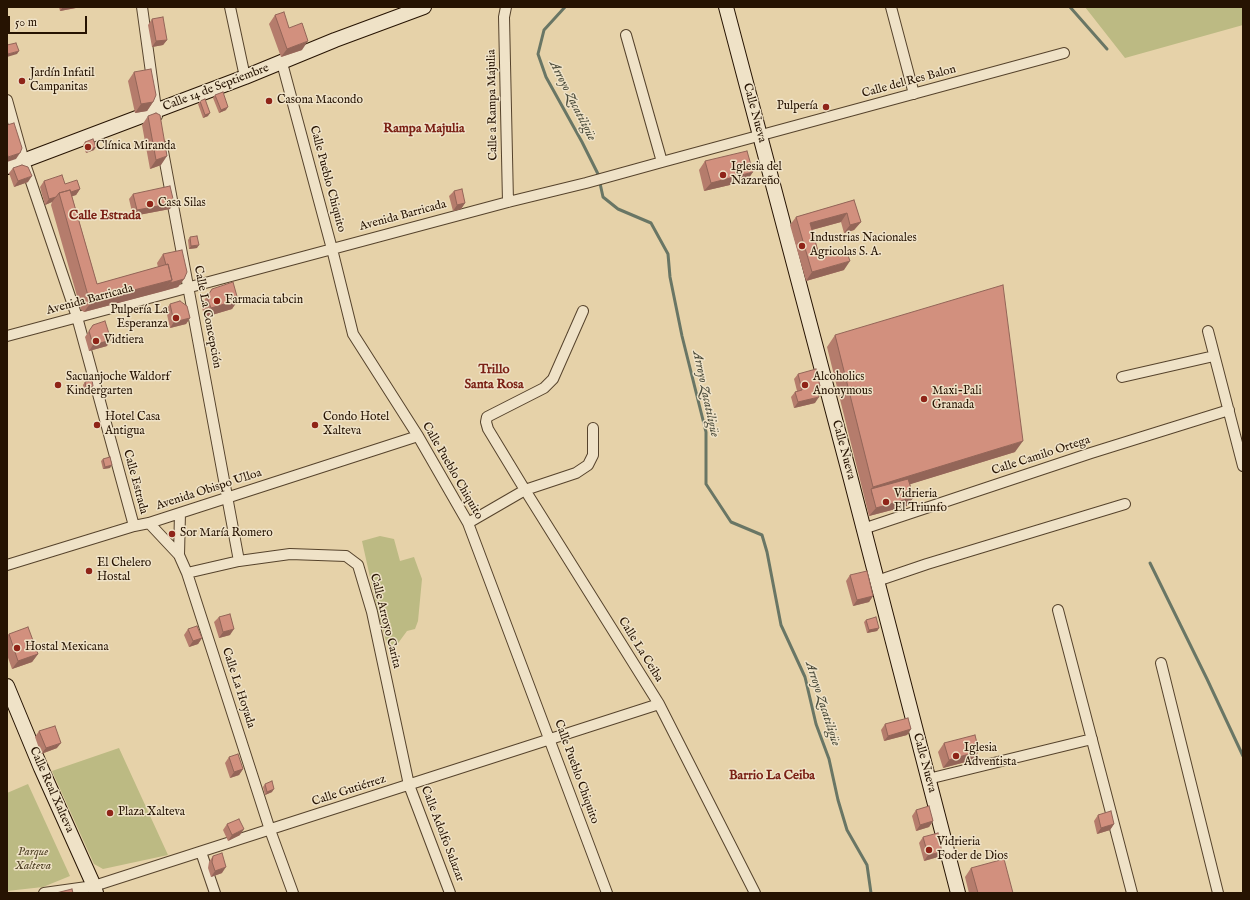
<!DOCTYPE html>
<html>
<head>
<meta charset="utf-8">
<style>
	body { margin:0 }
	#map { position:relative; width:1250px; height:900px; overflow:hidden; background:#e6d2a9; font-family:"IM FELL English",serif }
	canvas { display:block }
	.frame { position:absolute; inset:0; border:8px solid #261302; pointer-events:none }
	.scale { position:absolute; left:8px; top:16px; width:79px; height:18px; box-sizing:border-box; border:2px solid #261302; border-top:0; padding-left:5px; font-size:12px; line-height:14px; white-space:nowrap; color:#261302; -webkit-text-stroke:3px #efe2c7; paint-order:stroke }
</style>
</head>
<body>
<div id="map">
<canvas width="1250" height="900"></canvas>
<div class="frame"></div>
<div class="scale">50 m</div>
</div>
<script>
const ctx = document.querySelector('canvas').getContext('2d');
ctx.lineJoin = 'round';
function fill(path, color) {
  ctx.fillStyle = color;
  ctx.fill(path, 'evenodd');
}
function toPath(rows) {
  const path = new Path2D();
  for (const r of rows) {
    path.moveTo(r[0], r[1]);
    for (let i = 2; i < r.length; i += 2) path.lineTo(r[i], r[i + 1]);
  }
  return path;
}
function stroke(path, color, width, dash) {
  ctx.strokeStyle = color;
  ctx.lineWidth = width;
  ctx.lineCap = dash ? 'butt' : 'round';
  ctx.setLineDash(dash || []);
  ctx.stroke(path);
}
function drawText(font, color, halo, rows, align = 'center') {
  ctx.font = font + ' "IM FELL English",serif';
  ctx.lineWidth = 3;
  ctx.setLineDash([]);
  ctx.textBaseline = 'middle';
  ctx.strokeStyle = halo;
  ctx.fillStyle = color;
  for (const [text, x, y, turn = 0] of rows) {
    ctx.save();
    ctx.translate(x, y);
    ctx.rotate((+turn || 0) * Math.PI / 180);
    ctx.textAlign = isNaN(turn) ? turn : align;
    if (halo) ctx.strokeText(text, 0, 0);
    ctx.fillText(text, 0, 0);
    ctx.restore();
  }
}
fill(toPath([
	[1085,7,1243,7,1243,25,1125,58],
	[380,536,394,539,400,561,414,557,422,579,418,621,415,629,407,631,396,646,388,648,377,609,362,541],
	[119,748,168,855,103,869,94,864,52,771],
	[28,784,70,876,43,887,7,891,7,793]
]), '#bcba83');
stroke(toPath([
	[565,7,544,30,538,54,546,77,582,142,598,174,603,197,618,209,651,223,668,254,670,277,682,336,706,432,706,484,731,522,762,535,767,552,781,625,805,677,816,724,829,759,838,800,847,830,867,865,871,893],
	[1070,7,1107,49],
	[1150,563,1207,679,1243,756]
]), '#697665', 3);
const street = toPath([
	[142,7,157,116],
	[230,7,245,77],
	[506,7,504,17,508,202],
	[891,7,914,94],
	[626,35,662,162],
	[282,63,332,249,353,334,418,436,468,523,607,893],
	[7,100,24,161,77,317,134,526],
	[162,146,239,561],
	[583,311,553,379,544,388,487,417,486,422,488,429,525,490,659,704,755,893],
	[1208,331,1243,466],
	[7,336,508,202,586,183,662,162,1064,53],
	[1122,377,1214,356],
	[180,513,179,555,187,573,270,830,293,893],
	[149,523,179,555],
	[468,523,525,490,576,473,588,465,593,455,593,428],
	[863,529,1091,453,1229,410],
	[7,565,134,526,149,523,418,436],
	[187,573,239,561,290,554,346,556,358,565,372,612,409,785,450,893],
	[877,581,927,564,1125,504],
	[1058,610,1132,893],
	[1161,663,1218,893],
	[928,779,1092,739],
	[201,852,215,893],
	[44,893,94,886,659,704]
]);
const secondary = toPath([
	[726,7,850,476,958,893],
	[7,167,245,77,335,40,424,7],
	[7,686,41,768,94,886,96,893]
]);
stroke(street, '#56432c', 12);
stroke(secondary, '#261302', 16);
stroke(street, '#efe2c7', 10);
stroke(secondary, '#efe2c7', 14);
fill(toPath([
	[59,7,81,7,60,11],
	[275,15,289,28,302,50,281,57,269,24],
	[152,19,167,40,163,45,152,47,148,25],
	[134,72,153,102,147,111,135,113,128,81],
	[215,95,226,110,219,113,213,98],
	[200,101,208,116,203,118,198,104],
	[148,116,161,165,150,169,142,125],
	[85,142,94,150,86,153,83,145],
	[705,161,747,181,704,191,699,170],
	[13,168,28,182,14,187,9,173],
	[44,181,65,184,80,189,76,195,72,196,97,284,158,267,157,263,163,254,184,279,178,287,84,312,81,310,51,205,52,202,45,205,40,187],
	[454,191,465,203,461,209,453,211,449,196],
	[133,194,170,209,133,216,129,199],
	[854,200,861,222,854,230,844,233,841,222,812,230,820,258,844,270,806,281,790,225,796,217],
	[190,237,197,248,189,249,188,240],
	[212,289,238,300,232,309,205,317,201,305],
	[170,304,190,318,186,324,170,328,166,310],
	[93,325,107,346,89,351,85,337],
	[835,335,1015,452,910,484,907,506,869,516,827,347],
	[798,374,815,403,794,408,791,397,795,392,797,391,794,379],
	[85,382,93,386,91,388,84,391,83,385],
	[103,459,110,468,103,469,101,461],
	[850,575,873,596,869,602,853,606,846,581],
	[219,617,230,635,219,638,214,622],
	[866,620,879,628,877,631,867,633,864,622],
	[188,629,202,638,198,644,189,647,184,635],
	[9,634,38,654,32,662,12,669,7,655,7,636],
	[885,724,911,729,907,735,884,741,881,730],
	[39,731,57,748,41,754,35,737],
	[944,743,979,751,973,760,943,768,938,752],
	[229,757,243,769,239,775,230,778,225,763],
	[265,784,272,792,265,795,263,787],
	[916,810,933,821,929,827,916,831,912,816],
	[1098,815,1114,824,1110,830,1097,834,1094,821],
	[227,824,240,835,228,841,223,830],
	[923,837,938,857,924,861,919,843],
	[213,856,222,873,211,877,208,868,209,862],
	[971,868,1013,893,969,893,965,877]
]), '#b57c6c');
fill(toPath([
	[63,7,81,7,60,11],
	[167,40,163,45,152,47,156,41],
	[308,41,302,50,281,57,287,49],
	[19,51,17,54,7,57,8,54],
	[153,102,147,111,135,113,141,104],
	[228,107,226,110,219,113,221,110],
	[210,113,208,116,203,118,205,115],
	[96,147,94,150,86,153,88,150],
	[20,153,16,159,7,162,7,159,8,157],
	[167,156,161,165,150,169,156,160],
	[753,172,747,181,704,191,711,183],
	[32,176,28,182,14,187,18,181],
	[80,189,76,195,61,200,60,196],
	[56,197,52,202,45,205,49,199],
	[174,203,170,209,133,216,137,210],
	[465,203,461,209,453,211,457,205],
	[847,213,841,222,804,232,810,223],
	[861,222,854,230,844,233,850,225],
	[199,245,197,248,189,249,191,246],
	[850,261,844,270,806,281,812,272],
	[184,279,178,287,164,291,170,283],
	[172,280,164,291,84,312,92,301],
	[238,300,232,309,205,317,211,308],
	[190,318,186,324,170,328,174,322],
	[111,340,107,346,89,351,93,345],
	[93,386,91,388,84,391,86,388],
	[819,397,815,403,794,408,798,402],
	[1023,441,1015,452,872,496,871,489,873,487],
	[112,465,110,468,103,469,105,467],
	[914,497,907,506,869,516,876,508],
	[873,596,869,602,853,606,857,600],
	[879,628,877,631,867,633,869,630],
	[234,629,230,635,219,638,223,632],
	[202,638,198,644,189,647,193,641],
	[38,654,32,662,12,669,18,661],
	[911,729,907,735,884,741,888,736],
	[61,743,57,748,41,754,46,748],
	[979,751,973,760,943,768,949,760],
	[243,769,239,775,230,778,234,772],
	[274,789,272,792,265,795,267,792],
	[933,821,929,827,916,831,920,825],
	[1114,824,1110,830,1097,834,1101,828],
	[244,829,240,835,228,841,232,835],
	[942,852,938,857,924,861,928,855],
	[226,867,222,873,211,877,215,871]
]), '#936558');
const building = toPath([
	[284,12,289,28,302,23,308,41,287,49,275,15,284,12],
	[163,17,167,40,156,41,152,19,163,17],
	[16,43,19,51,8,54,7,50,7,45,16,43],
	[151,69,156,95,153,102,141,104,134,72,151,69],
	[223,92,228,107,221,110,215,95,223,92],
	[205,99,210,113,205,115,200,101,205,99],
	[156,113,160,115,167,156,156,160,148,116,156,113],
	[14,123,22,148,20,153,8,157,7,152,7,125,14,123],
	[93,139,96,147,88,150,85,142,93,139],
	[747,151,753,172,711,183,705,161,747,151],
	[22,165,28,167,32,176,18,181,13,168,22,165],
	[62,175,65,184,77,180,80,189,71,192,70,190,59,193,56,197,49,199,44,181,62,175],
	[170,186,174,203,137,210,133,194,170,186],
	[462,189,465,203,457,205,454,191,462,189],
	[70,190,97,284,168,264,172,280,92,301,89,299,59,193,70,190],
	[854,200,861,222,850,225,847,213,810,223,820,258,846,250,850,261,812,272,796,217,854,200],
	[197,236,199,245,191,246,190,237,197,236],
	[182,250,187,272,184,279,170,283,172,280,168,264,166,265,163,254,182,250],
	[233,282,238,300,211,308,207,297,212,289,233,282],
	[1003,285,1023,441,873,487,835,335,1003,285],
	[180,301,187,306,190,318,174,322,170,304,180,301],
	[105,321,111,340,93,345,89,331,93,325,105,321],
	[816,369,820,386,816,387,819,397,798,402,795,392,802,390,798,374,816,369],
	[92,380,93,386,86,388,85,382,92,380],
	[110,457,112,465,105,467,103,459,110,457],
	[908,479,914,497,876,508,871,489,908,479],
	[867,571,873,596,857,600,850,575,867,571],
	[230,614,234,629,223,632,219,617,230,614],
	[876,617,879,628,869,630,866,620,876,617],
	[197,626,202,638,193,641,188,629,197,626],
	[28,627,38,654,18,661,9,634,28,627],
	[908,718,911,729,888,736,885,724,908,718],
	[55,726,61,743,46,748,39,731,55,726],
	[975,735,979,751,949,760,944,743,975,735],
	[238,754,243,769,234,772,229,757,238,754],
	[272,781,274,789,267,792,265,784,272,781],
	[929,806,933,821,920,825,916,810,929,806],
	[1111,811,1114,824,1101,828,1098,815,1111,811],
	[239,819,244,829,232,835,227,824,239,819],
	[938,833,942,852,928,855,923,837,938,833],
	[222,853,226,867,215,871,212,862,213,856,222,853],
	[1004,859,1013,893,978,893,971,868,1004,859],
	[72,889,73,893,56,893,72,889]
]);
fill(building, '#d2907e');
stroke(building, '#936558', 1);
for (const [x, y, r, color] of [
	[22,81,4,"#8f2418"],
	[269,101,4,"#8f2418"],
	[826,107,4,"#8f2418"],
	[88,147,4,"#8f2418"],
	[723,175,4,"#8f2418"],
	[150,204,4,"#8f2418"],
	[802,246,4,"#8f2418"],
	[217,301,4,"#8f2418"],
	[176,318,4,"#8f2418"],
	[96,341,4,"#8f2418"],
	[58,385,4,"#8f2418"],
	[805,385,4,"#8f2418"],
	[924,399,4,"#8f2418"],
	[97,425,4,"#8f2418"],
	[315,425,4,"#8f2418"],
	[886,502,4,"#8f2418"],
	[172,534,4,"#8f2418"],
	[89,571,4,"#8f2418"],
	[17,648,4,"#8f2418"],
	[956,756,4,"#8f2418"],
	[110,813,4,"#8f2418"],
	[929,850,4,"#8f2418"]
]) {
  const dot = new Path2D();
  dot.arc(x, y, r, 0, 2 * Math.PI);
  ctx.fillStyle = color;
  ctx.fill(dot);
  stroke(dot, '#efe2c7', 1.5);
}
drawText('12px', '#261302', '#efe2c7', [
	["Jardín Infatil",30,74],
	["Campanitas",30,88],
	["Casona Macondo",277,101],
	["Pulpería",818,107,"right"],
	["Clínica Miranda",96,147],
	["Iglesia del",731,168],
	["Nazareño",731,182],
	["Casa Silas",158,204],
	["Industrias Nacionales",810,239],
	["Agricolas S. A.",810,253],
	["Farmacia tabcin",225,301],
	["Pulpería La",168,311,"right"],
	["Esperanza",168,325,"right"],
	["Vidtiera",104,341],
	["Sacuanjoche Waldorf",66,378],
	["Kindergarten",66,392],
	["Alcoholics",813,378],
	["Anonymous",813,392],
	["Maxi-Pali",932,392],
	["Granada",932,406],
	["Hotel Casa",105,418],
	["Antigua",105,432],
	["Condo Hotel",323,418],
	["Xalteva",323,432],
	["Vidrieria",894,495],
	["El Triunfo",894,509],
	["Sor María Romero",180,534],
	["El Chelero",97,564],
	["Hostal",97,578],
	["Hostal Mexicana",25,648],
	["Iglesia",964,749],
	["Adventista",964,763],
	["Plaza Xalteva",118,813],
	["Vidrieria",937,843],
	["Foder de Dios",937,857]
], 'left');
drawText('12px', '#261302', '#efe2c7', [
	["Calle del Res Balon",909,82,-15],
	["Calle 14 de Septiembre",216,88,-21],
	["Calle a Rampa Majulia",493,105,-91],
	["Calle Nueva",754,113,75],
	["Calle Pueblo Chiquito",327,179,75],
	["Avenida Barricada",403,216,-15],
	["Avenida Barricada",90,300,-15],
	["Calle La Concepción",207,317,79],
	["Calle Nueva",843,450,75],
	["Calle Camilo Ortega",1041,456,-18],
	["Calle Pueblo Chiquito",452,471,60],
	["Calle Estrada",135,482,75],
	["Avenida Obispo Ulloa",209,490,-18],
	["Calle Arroyo Carita",385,621,76],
	["Calle La Ceiba",640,650,58],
	["Calle La Hoyada",238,688,72],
	["Calle Nueva",924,763,75],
	["Calle Pueblo Chiquito",576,772,70],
	["Calle Real Xalteva",51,790,66],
	["Calle Gutiérrez",349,791,-18],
	["Calle Adolfo Salazar",442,834,69]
]);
drawText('italic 12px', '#534529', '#efe2c7', [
	["Parque",33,853],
	["Xalteva",33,867]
]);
drawText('italic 13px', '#4d4d3c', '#efe2c7', [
	["Arroyo Zacatiligüe",572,101,63],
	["Arroyo Zacatiligüe",705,394,78],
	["Arroyo Zacatiligüe",822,704,72]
]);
drawText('bold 13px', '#7a1f14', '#efe2c7', [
	["Rampa Majulia",424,129],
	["Calle Estrada",105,216],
	["Trillo",494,370],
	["Santa Rosa",494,385],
	["Barrio La Ceiba",772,776]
]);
</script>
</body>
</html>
